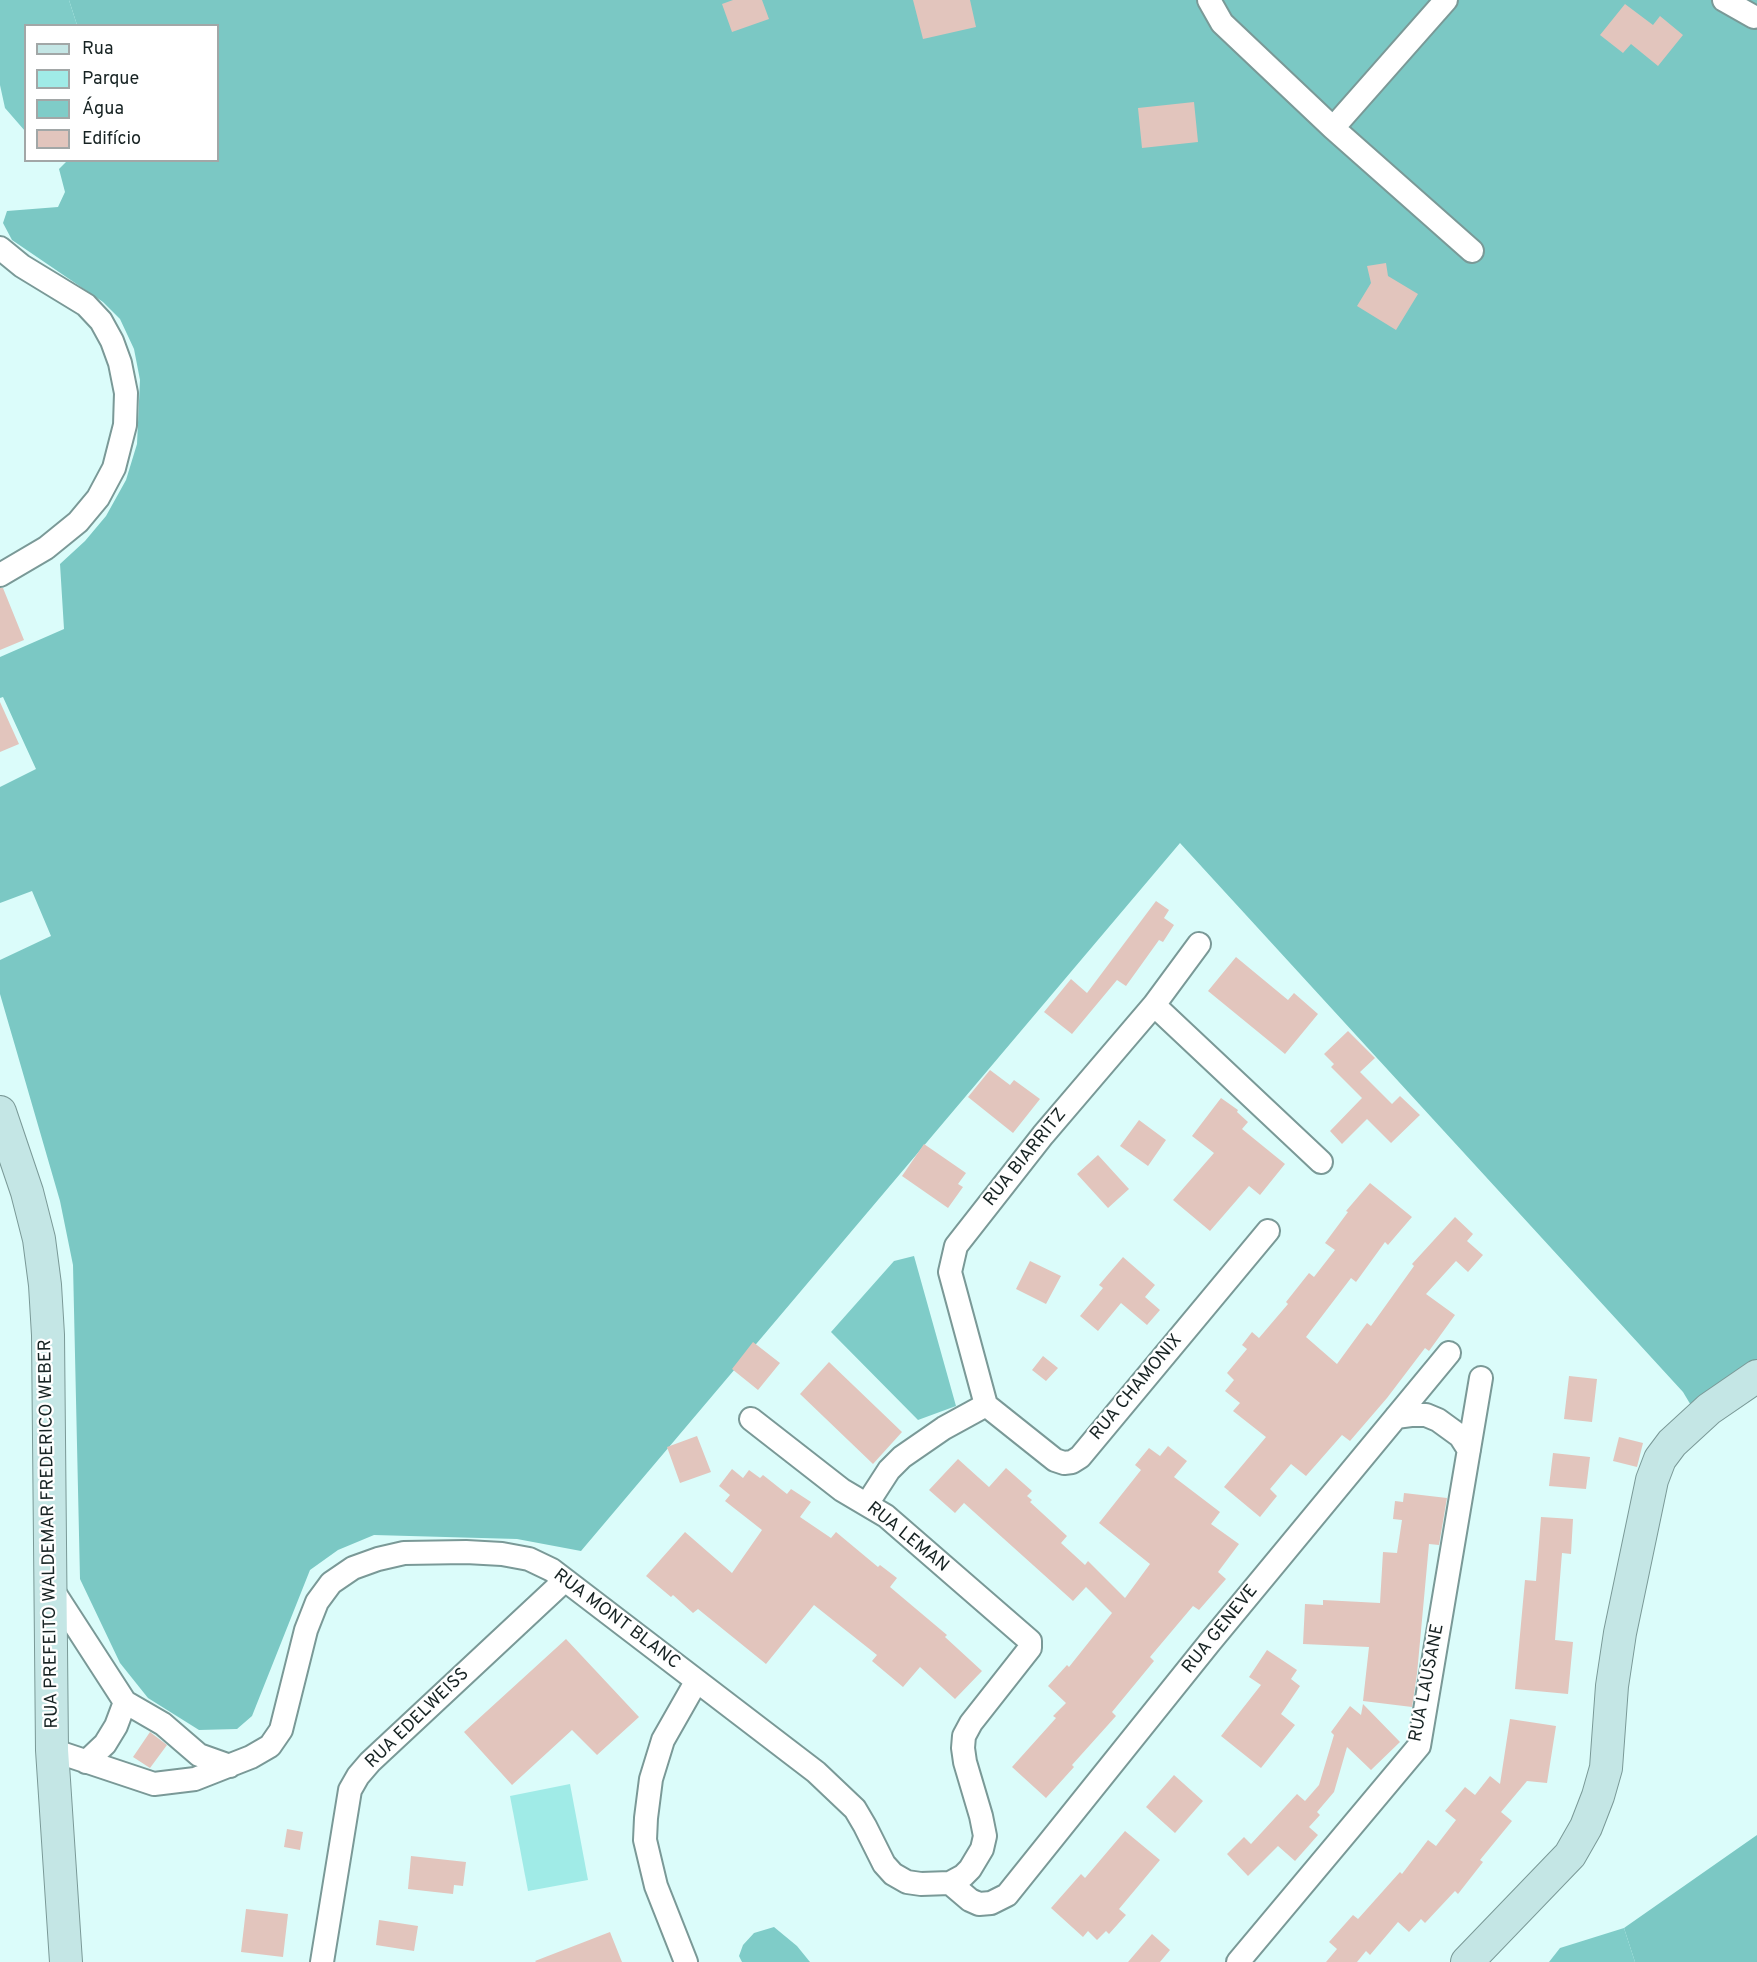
<!DOCTYPE html>
<html>
<head>
<meta charset="utf-8">
<style>
	body { margin:0 }
	#map { position:relative; width:1757px; height:1962px; overflow:hidden; background:#dbfcfa; font-family:Overpass,sans-serif }
	canvas { display:block }
	.legend { position:absolute; left:24px; top:24px; width:195px; height:138px; box-sizing:border-box; background:#fff; border:2px solid #a2a7a7; margin:0; padding:8px 10px; list-style:none; font-size:18px; color:#172323 }
	.legend li { display:flex; align-items:center; gap:12px; height:30px }
	.legend b { width:30px; border:2px solid #a2a7a7 }
</style>
</head>
<body>
<div id="map">
<canvas width="1757" height="1962"></canvas>
<ul class="legend">
<li><b style="height:8px;background:#c4e6e5"></b>Rua</li>
<li><b style="height:16px;background:#a0ebe7"></b>Parque</li>
<li><b style="height:16px;background:#7fccc8"></b>Água</li>
<li><b style="height:16px;background:#e2c5bd"></b>Edifício</li>
</ul>
</div>
<script>
const ctx = document.querySelector('canvas').getContext('2d');
ctx.lineJoin = 'round';
function fill(path, color) {
  ctx.fillStyle = color;
  ctx.fill(path, 'evenodd');
}
function toPath(rows) {
  const path = new Path2D();
  for (const r of rows) {
    path.moveTo(r[0], r[1]);
    for (let i = 2; i < r.length; i += 2) path.lineTo(r[i], r[i + 1]);
  }
  return path;
}
function stroke(path, color, width, dash) {
  ctx.strokeStyle = color;
  ctx.lineWidth = width;
  ctx.lineCap = dash ? 'butt' : 'round';
  ctx.setLineDash(dash || []);
  ctx.stroke(path);
}
function drawText(font, color, halo, rows, align = 'center') {
  ctx.font = font + ' Overpass,sans-serif';
  ctx.lineWidth = 4.5;
  ctx.setLineDash([]);
  ctx.textBaseline = 'middle';
  ctx.strokeStyle = halo;
  ctx.fillStyle = color;
  for (const [text, x, y, turn = 0] of rows) {
    ctx.save();
    ctx.translate(x, y);
    ctx.rotate((+turn || 0) * Math.PI / 180);
    ctx.textAlign = isNaN(turn) ? turn : align;
    if (halo) ctx.strokeText(text, 0, 0);
    ctx.fillText(text, 0, 0);
    ctx.restore();
  }
}
fill(toPath([
	[570,1784,588,1880,528,1891,510,1796]
]), '#a0ebe7');
fill(toPath([
	[69,0,1757,0,1757,1364,1692,1407,1683,1392,1180,843,581,1551,517,1539,374,1535,338,1550,310,1570,252,1716,237,1729,199,1730,148,1698,120,1663,80,1579,73,1265,60,1201,0,994,0,960,51,936,32,891,0,903,0,787,36,769,3,697,0,698,0,657,64,629,60,564,85,541,106,516,126,480,137,444,140,380,134,349,120,319,103,302,12,240,3,223,7,211,58,207,65,192,59,169,67,161,218,160,218,26,77,25],
	[1757,1835,1757,1962,1635,1962,1624,1928]
]), '#7bc8c4');
fill(toPath([
	[0,0,69,0,77,25,26,26,25,131,5,108,0,85],
	[914,1256,956,1406,918,1420,831,1332,894,1261],
	[774,1927,797,1946,810,1962,742,1962,739,1956,743,1945,754,1933],
	[1624,1928,1635,1962,1549,1962,1560,1948]
]), '#7fccc8');
fill(toPath([
	[733,0,762,0,769,19,732,32,722,4],
	[913,0,970,0,976,27,923,39],
	[1625,4,1653,25,1660,16,1683,35,1658,66,1631,44,1623,53,1600,35],
	[1194,102,1198,142,1142,148,1138,108],
	[1386,263,1388,276,1418,294,1396,330,1357,306,1371,283,1367,266],
	[0,588,3,588,24,640,0,650],
	[0,702,19,744,0,752],
	[1156,901,1169,910,1164,918,1174,925,1163,942,1159,940,1126,986,1117,980,1072,1034,1044,1012,1071,979,1087,993],
	[1236,957,1288,1000,1294,993,1318,1014,1285,1054,1208,991],
	[1348,1031,1375,1058,1360,1072,1392,1104,1400,1096,1420,1115,1391,1143,1367,1119,1342,1144,1330,1131,1362,1098,1331,1067,1334,1064,1324,1054],
	[990,1070,1010,1085,1014,1080,1040,1099,1013,1133,968,1097],
	[1221,1098,1238,1110,1237,1112,1248,1122,1242,1129,1285,1164,1260,1195,1249,1186,1210,1231,1173,1200,1214,1153,1192,1136],
	[1139,1120,1166,1140,1148,1166,1120,1146],
	[924,1144,966,1173,958,1184,963,1187,948,1208,902,1176],
	[1098,1155,1129,1189,1108,1208,1077,1174],
	[1370,1183,1412,1217,1388,1245,1385,1242,1356,1282,1351,1278,1306,1337,1337,1364,1367,1323,1371,1326,1414,1266,1412,1264,1455,1217,1473,1234,1467,1241,1483,1255,1468,1272,1456,1261,1426,1294,1455,1315,1429,1351,1425,1348,1387,1398,1350,1441,1342,1435,1306,1476,1291,1464,1270,1489,1277,1496,1260,1517,1224,1487,1266,1437,1233,1411,1240,1403,1225,1391,1234,1380,1227,1373,1247,1349,1242,1345,1252,1332,1259,1338,1288,1304,1286,1302,1309,1273,1314,1277,1335,1250,1325,1243,1348,1212,1346,1211],
	[1123,1257,1155,1285,1145,1297,1160,1310,1147,1325,1121,1303,1098,1331,1080,1316,1103,1288,1099,1285],
	[1030,1261,1061,1276,1046,1304,1016,1289],
	[753,1342,780,1363,758,1390,732,1369],
	[1043,1356,1058,1368,1046,1381,1032,1370],
	[829,1362,902,1432,873,1464,800,1394],
	[1569,1376,1597,1379,1592,1422,1564,1419],
	[697,1436,711,1472,680,1483,667,1447],
	[1619,1437,1643,1443,1637,1467,1613,1461],
	[1168,1446,1187,1461,1174,1477,1220,1512,1211,1524,1239,1544,1218,1572,1226,1579,1199,1610,1193,1606,1150,1657,1154,1661,1112,1712,1116,1716,1072,1765,1074,1767,1046,1798,1012,1767,1056,1718,1053,1716,1066,1703,1048,1686,1067,1665,1069,1667,1112,1613,1086,1587,1073,1601,964,1503,955,1513,929,1490,958,1459,989,1487,1006,1468,1032,1491,1027,1496,1032,1500,1030,1502,1067,1536,1061,1543,1085,1565,1088,1561,1125,1598,1150,1564,1099,1523,1141,1470,1135,1465,1149,1448,1160,1456],
	[1553,1453,1590,1457,1586,1489,1549,1486],
	[732,1469,743,1478,749,1470,760,1478,763,1475,787,1494,791,1489,811,1502,800,1517,831,1538,836,1532,878,1567,880,1565,897,1578,890,1587,947,1635,945,1637,982,1671,955,1699,920,1667,903,1687,872,1661,877,1655,814,1605,766,1664,698,1609,693,1613,673,1595,671,1597,646,1576,685,1532,732,1573,762,1530,725,1501,730,1495,719,1486],
	[1404,1493,1447,1498,1439,1545,1429,1544,1417,1674,1412,1707,1363,1701,1369,1647,1303,1644,1305,1604,1323,1605,1323,1600,1380,1603,1383,1552,1397,1553,1402,1520,1393,1519,1395,1501,1403,1502],
	[1541,1517,1573,1519,1571,1554,1562,1553,1555,1640,1573,1642,1568,1694,1515,1689,1525,1580,1536,1581],
	[566,1639,639,1717,597,1755,572,1730,512,1785,464,1732],
	[1267,1650,1297,1670,1291,1679,1300,1686,1281,1714,1295,1725,1261,1768,1221,1736,1261,1685,1249,1677],
	[1363,1704,1400,1742,1371,1770,1347,1747,1334,1792,1317,1812,1320,1815,1309,1827,1318,1835,1295,1861,1278,1846,1248,1876,1227,1854,1244,1837,1251,1844,1297,1794,1305,1801,1319,1785,1334,1735,1331,1732,1350,1706,1361,1715],
	[1510,1719,1556,1726,1547,1783,1527,1781,1501,1812,1512,1821,1480,1860,1483,1862,1458,1894,1455,1891,1425,1923,1421,1919,1409,1932,1398,1922,1370,1955,1366,1951,1357,1962,1326,1962,1337,1949,1329,1942,1353,1915,1358,1919,1400,1872,1402,1874,1428,1840,1436,1846,1456,1820,1445,1811,1465,1787,1475,1795,1490,1776,1500,1784],
	[150,1732,167,1745,150,1768,133,1757],
	[1174,1775,1203,1801,1175,1833,1146,1807],
	[287,1829,303,1832,300,1850,284,1847],
	[1125,1831,1160,1860,1119,1909,1126,1915,1109,1934,1106,1931,1097,1940,1088,1931,1083,1937,1051,1908,1081,1874,1085,1878],
	[411,1856,466,1862,463,1886,454,1885,453,1894,408,1889],
	[246,1909,288,1914,283,1957,241,1952],
	[379,1920,418,1926,414,1951,376,1945],
	[610,1932,622,1962,536,1962,535,1961],
	[1152,1934,1170,1950,1160,1962,1128,1962]
]), '#e2c5bd');
const street = toPath([
	[1209,0,1222,23,1333,128,1472,251],
	[1724,0,1754,17],
	[1333,128,1446,0],
	[0,248,22,266,86,305,101,321,112,341,120,363,126,393,125,425,114,468,98,498,78,522,46,548,0,575],
	[1154,1005,1321,1162],
	[986,1405,950,1272,956,1246,1043,1135,1154,1005,1199,944],
	[986,1405,1055,1460,1064,1463,1072,1462,1080,1457,1268,1231],
	[1396,1417,1411,1415,1426,1415,1438,1420,1460,1436,1469,1450],
	[867,1504,889,1470,902,1457,944,1428,986,1405],
	[50,1586,125,1702,163,1724,199,1755,230,1766],
	[52,1750,154,1784,195,1779,251,1757,270,1746,281,1730,306,1630,317,1602,331,1583,353,1568,378,1559,404,1553,466,1552,502,1554,529,1559,552,1570,816,1772,855,1809,865,1826,884,1864,893,1874,907,1882,921,1884,950,1883,963,1876,970,1869,982,1849,985,1836,981,1816,965,1762,963,1748,964,1736,971,1723,1030,1648,1030,1641,886,1516,842,1490,751,1419],
	[86,1762,105,1744,116,1726,125,1702],
	[950,1883,970,1900,979,1904,991,1903,1007,1895,1210,1642,1449,1353],
	[322,1962,350,1790,358,1776,370,1762,564,1581],
	[686,1962,656,1886,645,1840,646,1818,651,1779,663,1740,696,1682],
	[1238,1962,1419,1746,1481,1378]
]);
const secondary = toPath([
	[0,1112,27,1192,39,1239,45,1285,48,1335,52,1750,66,1962],
	[1467,1962,1570,1855,1586,1827,1598,1796,1606,1768,1612,1686,1620,1633,1652,1480,1660,1459,1672,1443,1709,1409,1757,1376]
]);
stroke(street, '#7a9997', 26);
stroke(secondary, '#7a9997', 34);
stroke(street, '#fff', 22);
stroke(secondary, '#c4e6e5', 32);
drawText('18px', '#172323', '#fff', [
	["RUA BIARRITZ",1026,1158,-51],
	["RUA CHAMONIX",1137,1388,-50],
	["RUA PREFEITO WALDEMAR FREDERICO WEBER",50,1534,-91],
	["RUA LEMAN",907,1538,39],
	["RUA MONT BLANC",616,1620,37],
	["RUA GENEVE",1221,1630,-51],
	["RUA LAUSANE",1428,1683,-79],
	["RUA EDELWEISS",418,1719,-44]
]);
</script>
</body>
</html>
